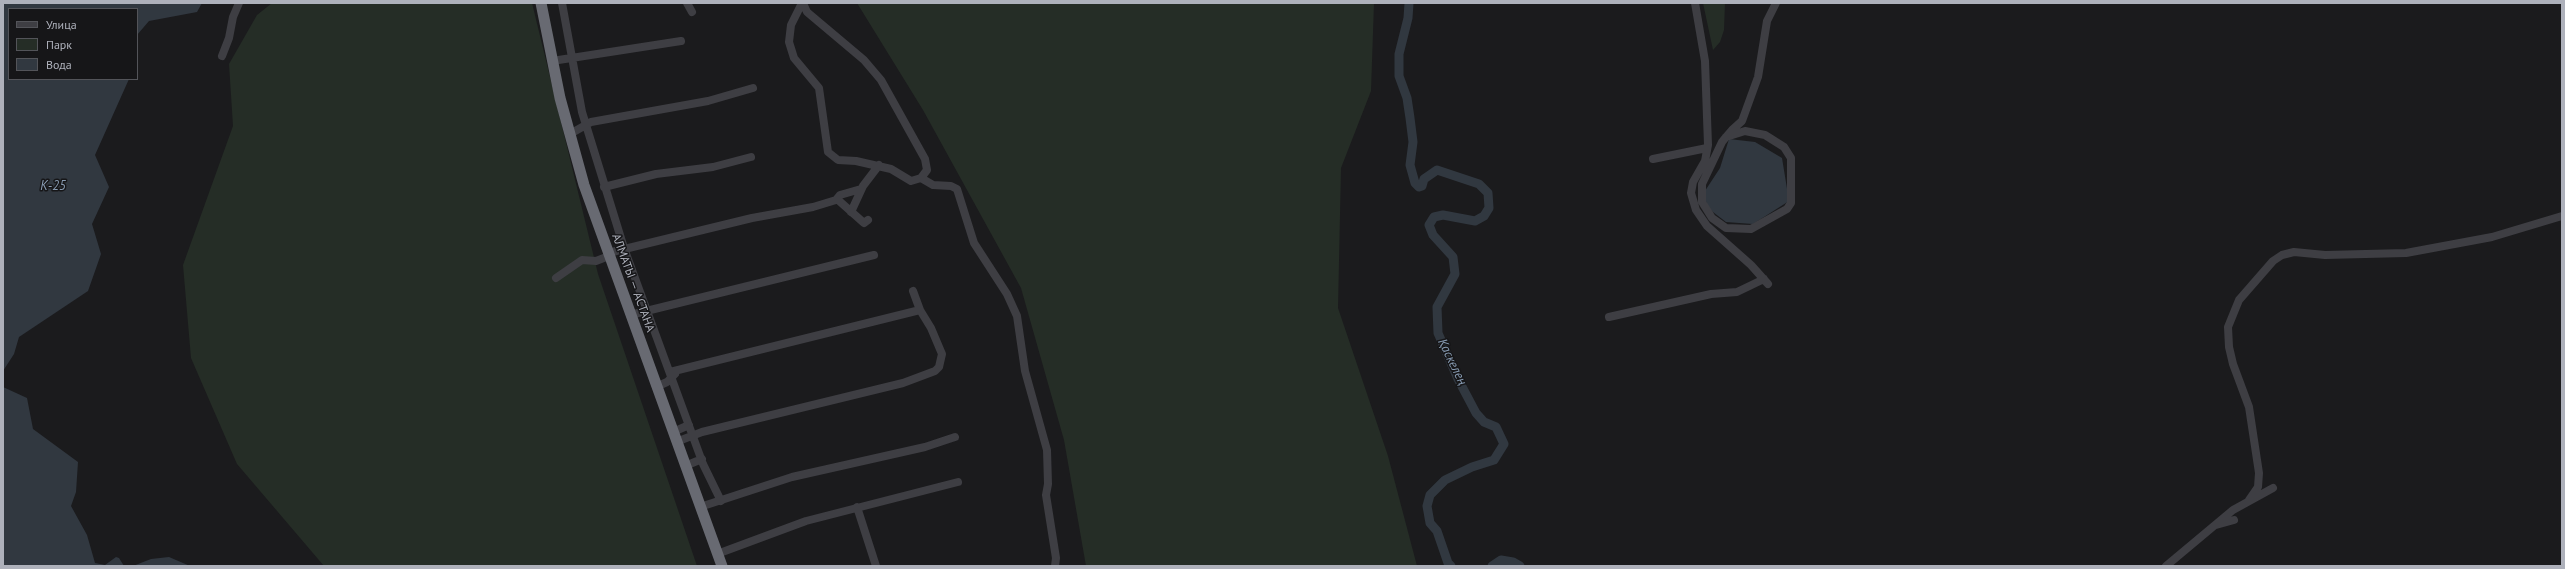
<!DOCTYPE html>
<html>
<head>
<meta charset="utf-8">
<style>
	body { margin:0 }
	#map { position:relative; width:2565px; height:569px; overflow:hidden; background:#1b1b1d; font-family:"PT Sans",sans-serif }
	canvas { display:block }
	.frame { position:absolute; inset:0; border:4px solid #aeb1bb; pointer-events:none }
	.legend { position:absolute; left:8px; top:8px; width:130px; height:72px; box-sizing:border-box; background:#161618; border:1px solid #535459; margin:0; padding:5px 7px; list-style:none; font-size:12px; color:#aeb1bb }
	.legend li { display:flex; align-items:center; gap:8px; height:20px }
	.legend b { width:20px; border:1px solid #535459 }
</style>
</head>
<body>
<div id="map">
<canvas width="2565" height="569"></canvas>
<div class="frame"></div>
<ul class="legend">
<li><b style="height:5px;background:#3e3e43"></b>Улица</li>
<li><b style="height:11px;background:#252d26"></b>Парк</li>
<li><b style="height:11px;background:#313840"></b>Вода</li>
</ul>
</div>
<script>
const ctx = document.querySelector('canvas').getContext('2d');
ctx.lineJoin = 'round';
function fill(path, color) {
  ctx.fillStyle = color;
  ctx.fill(path, 'evenodd');
}
function toPath(rows) {
  const path = new Path2D();
  for (const r of rows) {
    path.moveTo(r[0], r[1]);
    for (let i = 2; i < r.length; i += 2) path.lineTo(r[i], r[i + 1]);
  }
  return path;
}
function stroke(path, color, width, dash) {
  ctx.strokeStyle = color;
  ctx.lineWidth = width;
  ctx.lineCap = dash ? 'butt' : 'round';
  ctx.setLineDash(dash || []);
  ctx.stroke(path);
}
function drawText(font, color, halo, rows, align = 'center') {
  ctx.font = font + ' "PT Sans",sans-serif';
  ctx.lineWidth = 3;
  ctx.setLineDash([]);
  ctx.textBaseline = 'middle';
  ctx.strokeStyle = halo;
  ctx.fillStyle = color;
  for (const [text, x, y, turn = 0] of rows) {
    ctx.save();
    ctx.translate(x, y);
    ctx.rotate((+turn || 0) * Math.PI / 180);
    ctx.textAlign = isNaN(turn) ? turn : align;
    if (halo) ctx.strokeText(text, 0, 0);
    ctx.fillText(text, 0, 0);
    ctx.restore();
  }
}
fill(toPath([
	[272,3,532,3,598,274,697,566,324,566,237,464,191,358,183,265,233,126,229,64,257,15],
	[857,3,1374,3,1371,91,1341,168,1338,308,1388,456,1417,566,1086,566,1064,440,1021,288,923,110],
	[1703,3,1725,3,1724,30,1720,42,1713,50]
]), '#252d26');
fill(toPath([
	[3,3,202,3,197,12,149,21,137,35,137,9,9,9,9,79,129,79,95,155,109,187,92,224,101,254,88,291,19,337,14,354,3,371],
	[1729,139,1755,142,1782,158,1789,201,1753,224,1726,222,1709,209,1703,194,1720,168],
	[3,387,27,398,33,429,78,462,76,492,71,506,87,535,95,563,105,565,116,557,119,558,124,566,3,566],
	[169,557,190,566,133,566,151,559]
]), '#313840');
stroke(toPath([
	[1409,3,1408,18,1399,54,1399,76,1407,98,1410,118,1413,142,1410,165,1415,183,1419,187,1422,186,1424,179,1437,170,1479,184,1488,193,1489,208,1484,216,1475,221,1443,215,1434,217,1429,225,1433,235,1453,257,1455,274,1437,307,1438,333,1458,379,1476,413,1484,422,1496,427,1504,444,1494,460,1472,467,1445,480,1430,495,1427,506,1430,523,1437,531,1448,563,1451,566],
	[1492,566,1501,560,1513,562,1520,566]
]), '#313840', 9);
stroke(toPath([
	[562,3,582,112,624,248,703,464,721,501],
	[687,3,692,12],
	[802,3,791,25,789,42,794,58,819,88,828,152,838,160,856,161,891,169,911,181,921,178,927,170,925,159,881,80,864,60,807,12,803,3],
	[1695,3,1705,61,1708,145,1705,161,1693,182,1691,193,1696,210,1707,226,1751,265,1768,284],
	[222,56,229,38,233,17,239,3],
	[552,61,681,41],
	[570,134,591,122,708,101,753,88],
	[1726,137,1745,131,1765,135,1784,147,1791,158,1791,203,1787,209,1751,229,1726,228,1712,218,1702,202,1702,184,1722,142,1726,137,1732,130,1742,121,1758,77,1767,21,1776,3],
	[1653,159,1707,148],
	[921,178,933,185,951,186,957,189,974,243,1007,294,1017,316,1025,371,1047,450,1048,484,1046,495,1056,558,1055,566],
	[604,187,656,174,713,167,751,157],
	[837,199,864,223,868,220],
	[851,212,863,186,879,165],
	[608,253,752,218,813,207,836,200,840,195,861,189],
	[556,278,582,260,596,261,609,256],
	[913,291,920,310],
	[630,315,874,255],
	[1609,317,1711,294,1737,292,1764,279],
	[670,372,920,310,931,328,942,354,939,367,935,371,903,383,702,432,676,442],
	[656,387,667,382,675,374],
	[673,432,689,425],
	[685,466,702,459],
	[2249,500,2258,487,2259,473,2249,407,2233,364,2229,347,2228,327,2239,300,2273,261,2282,255,2294,252,2325,255,2406,253,2492,237,2562,216],
	[700,507,792,477,925,447,955,437],
	[857,507,876,566],
	[2216,525,2234,520],
	[717,554,806,521,958,482],
	[2166,566,2233,510,2273,488]
]), '#3e3e43', 8);
stroke(toPath([
	[541,3,560,98,584,185,722,566]
]), '#686a72', 11);
drawText('12px', '#aeb1bb', '#161618', [
	["АЛМАТЫ — АСТАНА",633,283,70]
]);
drawText('italic 13px', '#889cb3', '#161618', [
	["К-25",53,186],
	["Қаскелең",1452,362,64]
]);
</script>
</body>
</html>
